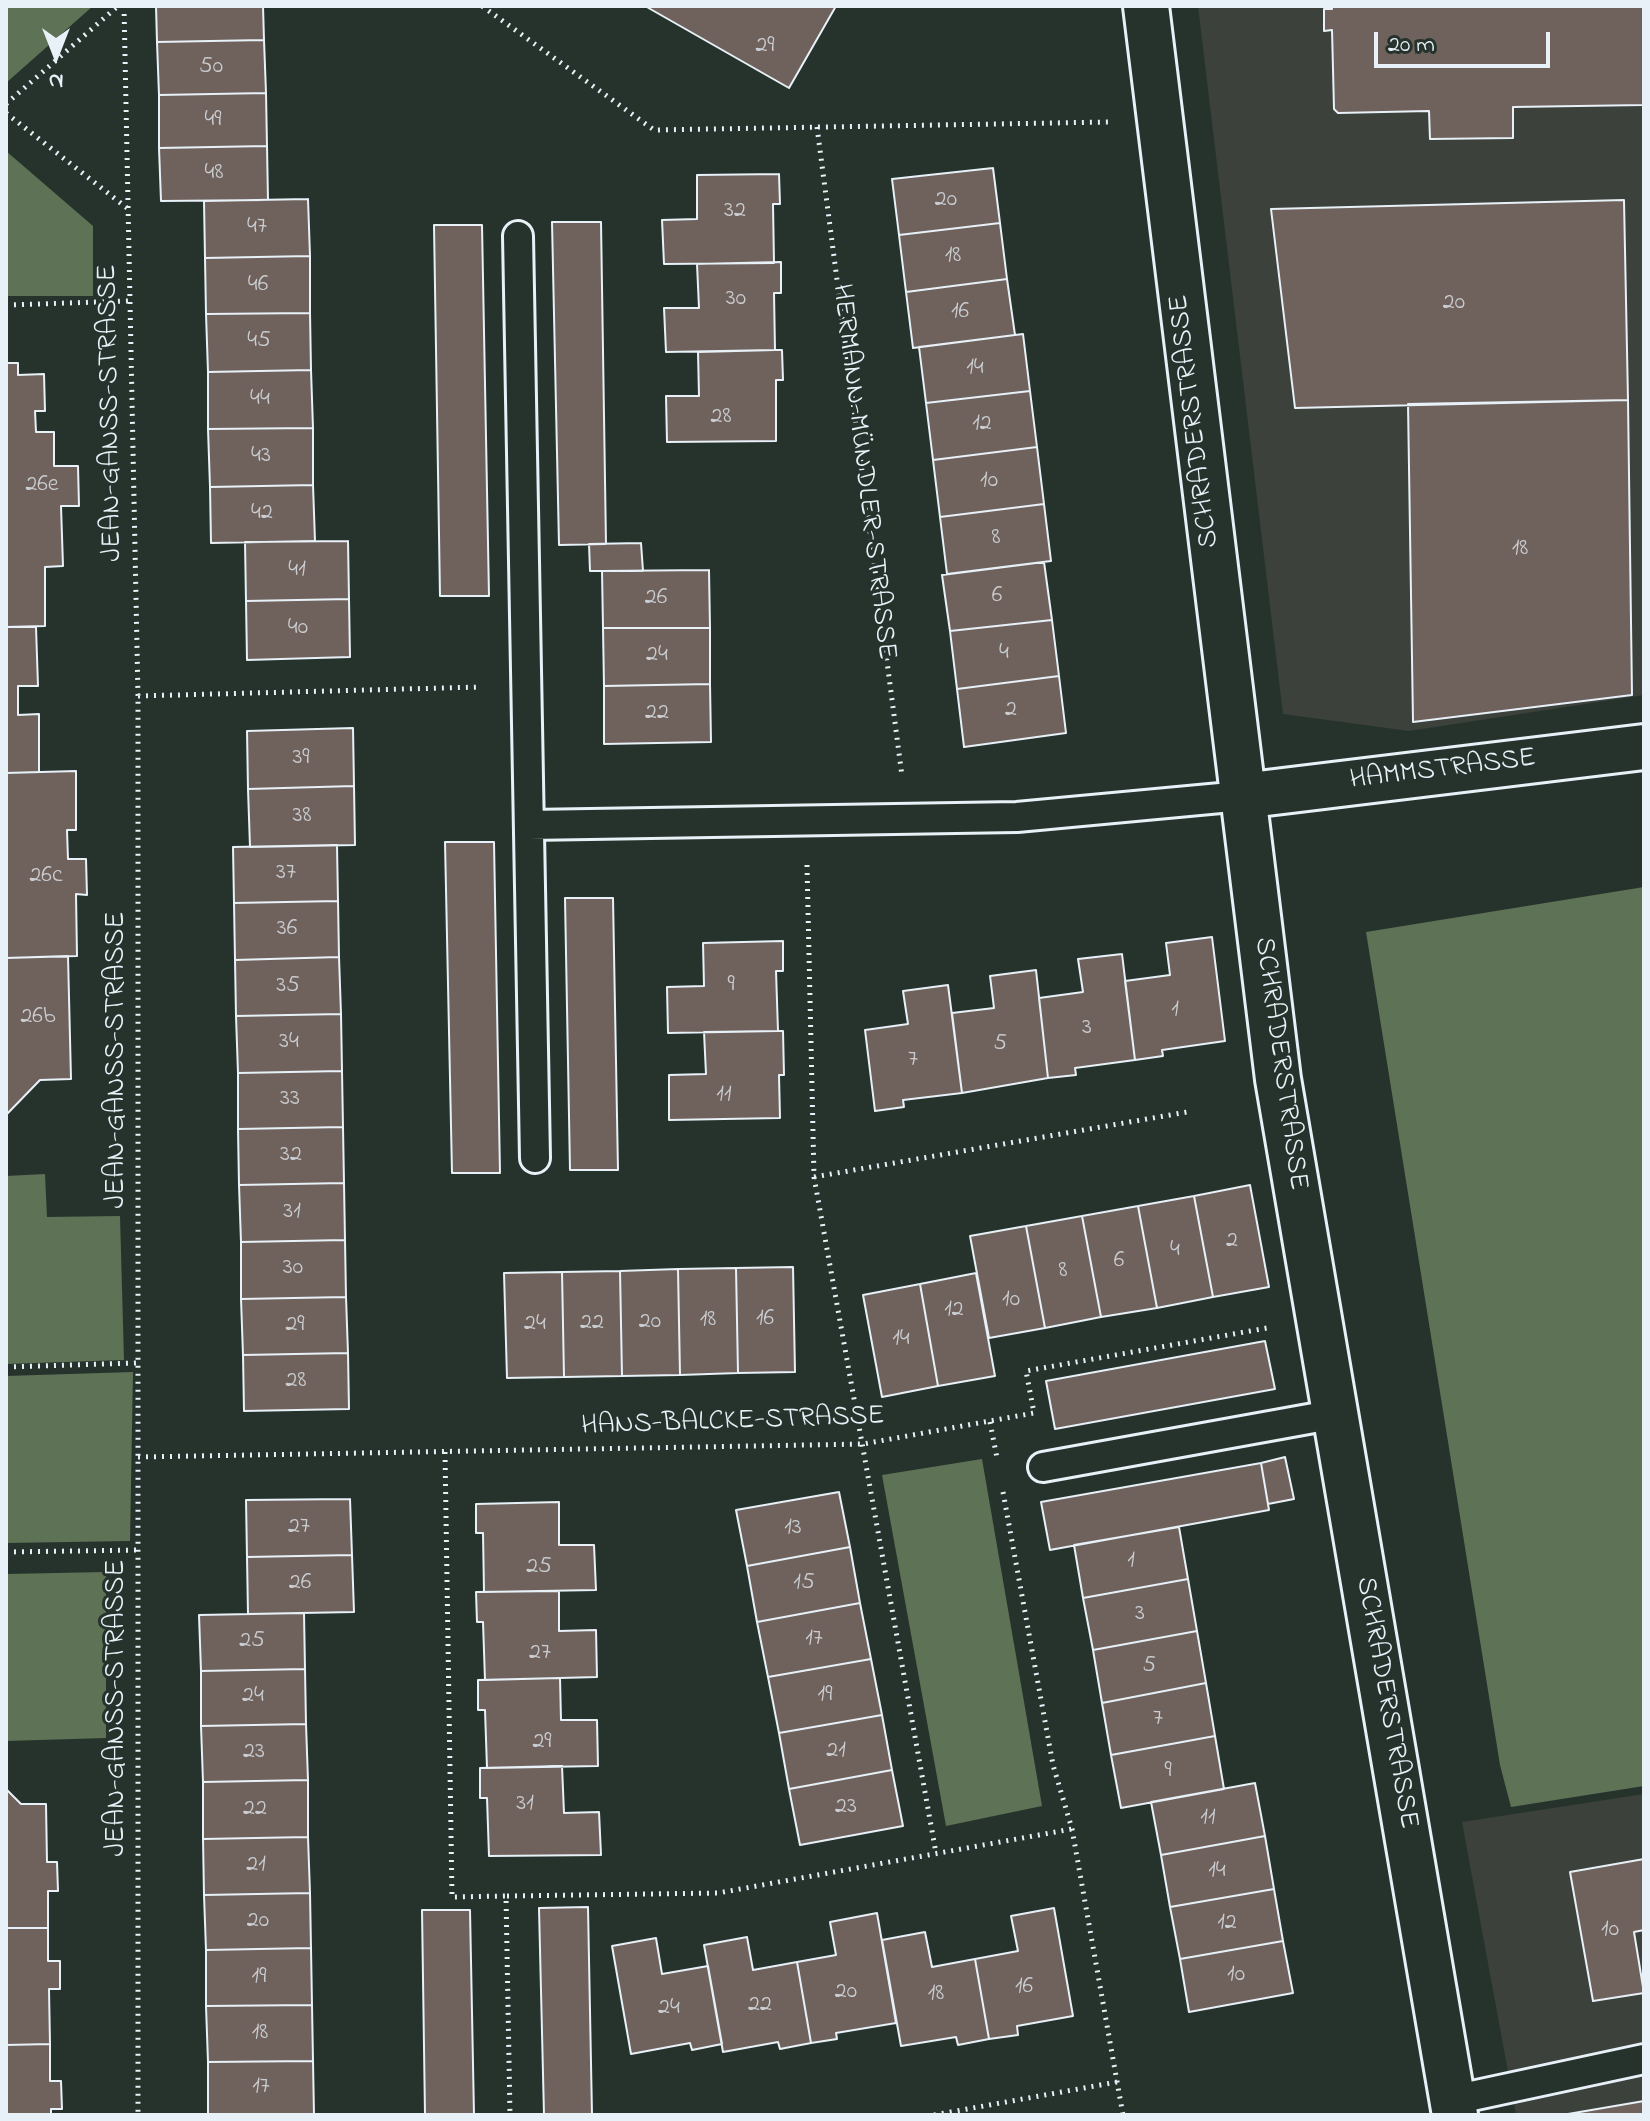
<!DOCTYPE html>
<html>
<head>
<meta charset="utf-8">
<style>
	body { margin:0 }
	#map { position:relative; width:1650px; height:2121px; overflow:hidden; background:#26332d; font-family:"Indie Flower",sans-serif }
	canvas { display:block }
	.frame { position:absolute; inset:0; border:8px solid #e8f1f8; pointer-events:none }
	.north { position:absolute; left:16px; top:16px; width:80px; height:80px; -webkit-text-stroke:6px #26332d; paint-order:stroke; rotate:180deg; font-size:22px; font-weight:700; line-height:32px; text-align:center; color:#e8f1f8 }
	.north::after { content:''; display:block; margin:auto; width:28px; height:36px; background:#e8f1f8; clip-path:polygon(50% 0,100% 100%,50% 72%,0 100%) }
	.scale { position:absolute; left:1374px; top:32px; width:176px; height:36px; box-sizing:border-box; border:4px solid #e8f1f8; border-top:0; padding-left:10px; font-size:24px; line-height:28px; white-space:nowrap; color:#e8f1f8; -webkit-text-stroke:6px #26332d; paint-order:stroke }
</style>
</head>
<body>
<div id="map">
<canvas width="1650" height="2121"></canvas>
<div class="frame"></div>
<div class="north">N</div>
<div class="scale">20 m</div>
</div>
<script>
const ctx = document.querySelector('canvas').getContext('2d');
ctx.lineJoin = 'round';
function fill(path, color) {
  ctx.fillStyle = color;
  ctx.fill(path, 'evenodd');
}
function toPath(rows) {
  const path = new Path2D();
  for (const r of rows) {
    path.moveTo(r[0], r[1]);
    for (let i = 2; i < r.length; i += 2) path.lineTo(r[i], r[i + 1]);
  }
  return path;
}
function stroke(path, color, width, dash) {
  ctx.strokeStyle = color;
  ctx.lineWidth = width;
  ctx.lineCap = dash ? 'butt' : 'round';
  ctx.setLineDash(dash || []);
  ctx.stroke(path);
}
function drawText(font, color, halo, rows, align = 'center') {
  ctx.font = font + ' "Indie Flower",sans-serif';
  ctx.lineWidth = 6;
  ctx.setLineDash([]);
  ctx.textBaseline = 'middle';
  ctx.strokeStyle = halo;
  ctx.fillStyle = color;
  for (const [text, x, y, turn = 0] of rows) {
    ctx.save();
    ctx.translate(x, y);
    ctx.rotate((+turn || 0) * Math.PI / 180);
    ctx.textAlign = isNaN(turn) ? turn : align;
    if (halo) ctx.strokeText(text, 0, 0);
    ctx.fillText(text, 0, 0);
    ctx.restore();
  }
}
fill(toPath([
	[1198,6,1644,6,1644,695,1409,731,1283,714],
	[1644,1794,1644,2115,1516,2115,1462,1822]
]), '#3c413b');
fill(toPath([
	[6,6,93,6,6,83],
	[6,151,93,226,93,296,6,296],
	[1644,887,1644,1786,1511,1807,1500,1765,1366,932],
	[45,1174,47,1217,120,1216,124,1360,6,1364,6,1176],
	[133,1372,130,1541,6,1543,6,1376],
	[982,1459,1042,1806,946,1826,882,1475],
	[106,1572,106,1738,6,1741,6,1574]
]), '#5e7256');
const building = toPath([
	[156,6,263,6,264,40,157,42,156,6],
	[645,6,836,6,789,88,645,6],
	[1332,6,1644,6,1644,105,1513,107,1513,138,1430,139,1429,111,1338,113,1334,109,1332,30,1324,31,1324,9,1332,9,1332,6],
	[264,40,266,93,159,95,157,42,264,40],
	[266,93,267,146,159,148,159,95,266,93],
	[267,146,268,200,161,201,159,148,267,146],
	[993,168,1000,223,899,235,892,179,993,168],
	[779,174,780,204,773,204,774,263,664,264,662,220,697,219,697,175,779,174],
	[308,199,310,256,205,258,204,201,308,199],
	[1624,200,1628,400,1295,408,1271,209,1624,200],
	[552,222,601,222,606,544,559,545,552,222],
	[1000,223,1007,279,906,292,899,235,1000,223],
	[434,225,482,225,489,596,440,596,434,225],
	[310,256,310,313,206,314,205,258,310,256],
	[781,262,781,293,774,293,775,350,666,352,664,308,699,308,697,264,781,262],
	[1007,279,1015,335,913,348,906,292,1007,279],
	[310,313,311,370,208,372,206,314,310,313],
	[1023,334,1030,391,926,403,919,347,1023,334],
	[775,350,782,350,783,380,776,380,776,441,667,442,666,396,699,396,698,352,775,350],
	[6,363,18,363,18,375,44,374,45,411,35,411,36,432,54,432,54,466,78,466,79,506,61,506,63,566,45,567,45,626,6,627,6,363],
	[311,370,313,428,208,429,208,372,311,370],
	[1030,391,1037,447,933,460,926,403,1030,391],
	[1628,400,1632,695,1413,722,1408,404,1628,400],
	[313,428,313,485,210,487,208,429,313,428],
	[1037,447,1044,504,940,517,933,460,1037,447],
	[313,485,315,541,211,543,210,487,313,485],
	[1044,504,1051,561,947,574,940,517,1044,504],
	[348,541,349,599,246,601,245,542,348,541],
	[641,543,643,571,590,571,589,544,641,543],
	[1044,562,1052,620,950,631,942,575,1044,562],
	[709,570,710,628,603,628,602,571,709,570],
	[349,599,350,657,247,660,246,601,349,599],
	[1052,620,1059,676,957,689,950,631,1052,620],
	[6,627,36,627,38,686,18,686,18,715,39,714,39,772,6,773,6,627],
	[603,628,710,628,710,684,604,686,603,628],
	[1059,676,1066,733,964,747,957,689,1059,676],
	[710,684,711,742,604,744,604,686,710,684],
	[353,728,354,786,248,789,247,731,353,728],
	[76,771,76,830,67,830,68,859,86,859,87,895,76,894,77,956,6,958,6,773,76,771],
	[354,786,355,845,250,847,248,789,354,786],
	[445,842,494,842,500,1173,452,1173,445,842],
	[337,845,338,901,234,903,233,847,337,845],
	[565,898,613,898,618,1170,570,1170,565,898],
	[338,901,339,957,235,960,234,903,338,901],
	[1212,937,1225,1041,1162,1050,1163,1056,1135,1060,1125,981,1170,975,1166,943,1212,937],
	[783,941,783,971,776,971,778,1031,668,1033,667,987,704,986,703,943,783,941],
	[1122,954,1135,1060,1075,1068,1076,1075,1048,1078,1039,998,1083,992,1078,959,1122,954],
	[68,956,71,1079,40,1080,6,1115,6,958,68,956],
	[339,957,341,1014,236,1016,235,960,339,957],
	[1036,970,1048,1078,962,1093,952,1013,994,1008,990,976,1036,970],
	[948,985,962,1093,903,1100,904,1107,875,1111,865,1030,908,1024,903,991,948,985],
	[341,1014,342,1071,238,1073,236,1016,341,1014],
	[778,1031,783,1031,784,1075,779,1075,780,1118,669,1120,669,1075,706,1074,704,1032,778,1031],
	[342,1071,343,1127,238,1129,238,1073,342,1071],
	[343,1127,344,1183,239,1185,238,1129,343,1127],
	[344,1183,345,1240,241,1242,239,1185,344,1183],
	[1250,1185,1269,1287,1213,1297,1194,1196,1250,1185],
	[1194,1196,1213,1297,1157,1308,1138,1206,1194,1196],
	[1138,1206,1157,1308,1101,1317,1082,1216,1138,1206],
	[1082,1216,1101,1317,1045,1328,1026,1226,1082,1216],
	[1026,1226,1045,1328,989,1338,970,1236,1026,1226],
	[345,1240,346,1297,241,1299,241,1242,345,1240],
	[793,1267,795,1372,738,1373,736,1268,793,1267],
	[736,1268,738,1373,680,1375,678,1269,736,1268],
	[678,1269,680,1375,622,1376,620,1271,678,1269],
	[620,1271,622,1376,564,1377,562,1272,620,1271],
	[562,1272,564,1377,507,1378,504,1273,562,1272],
	[976,1273,995,1376,938,1386,920,1284,976,1273],
	[920,1284,938,1386,882,1397,863,1295,920,1284],
	[346,1297,348,1353,243,1355,241,1299,346,1297],
	[1265,1341,1275,1389,1055,1429,1046,1381,1265,1341],
	[348,1353,349,1409,244,1411,243,1355,348,1353],
	[1285,1457,1294,1499,1268,1504,1261,1463,1285,1457],
	[1261,1463,1269,1510,1050,1550,1041,1502,1261,1463],
	[839,1492,850,1547,747,1566,736,1510,839,1492],
	[350,1499,352,1555,247,1557,246,1500,350,1499],
	[559,1502,559,1545,594,1545,596,1590,484,1592,483,1533,476,1533,476,1504,559,1502],
	[1179,1527,1188,1579,1083,1598,1074,1545,1179,1527],
	[850,1547,860,1603,757,1622,747,1566,850,1547],
	[352,1555,354,1612,248,1614,247,1557,352,1555],
	[1188,1579,1197,1631,1093,1650,1083,1598,1188,1579],
	[559,1591,559,1631,596,1630,597,1677,485,1680,483,1622,477,1622,476,1592,559,1591],
	[860,1603,871,1659,768,1677,757,1622,860,1603],
	[304,1613,305,1669,201,1671,199,1615,304,1613],
	[1197,1631,1206,1683,1102,1703,1093,1650,1197,1631],
	[871,1659,882,1715,779,1733,768,1677,871,1659],
	[305,1669,306,1724,201,1726,201,1671,305,1669],
	[560,1678,561,1720,597,1720,598,1766,487,1768,485,1710,478,1710,478,1680,560,1678],
	[1206,1683,1215,1736,1111,1755,1102,1703,1206,1683],
	[882,1715,892,1770,789,1789,779,1733,882,1715],
	[306,1724,308,1780,203,1782,201,1726,306,1724],
	[1215,1736,1224,1789,1121,1808,1111,1755,1215,1736],
	[562,1766,564,1813,599,1812,601,1855,489,1856,487,1798,480,1798,480,1768,562,1766],
	[892,1770,903,1826,800,1845,789,1789,892,1770],
	[308,1780,308,1837,203,1839,203,1782,308,1780],
	[1255,1783,1265,1836,1161,1855,1151,1802,1255,1783],
	[6,1789,21,1804,46,1804,47,1862,57,1862,58,1891,48,1891,48,1928,6,1928,6,1789],
	[1265,1836,1274,1889,1170,1907,1161,1855,1265,1836],
	[308,1837,310,1893,204,1895,203,1839,308,1837],
	[1644,1859,1644,1930,1634,1932,1644,1993,1593,2001,1570,1872,1644,1859],
	[1274,1889,1283,1941,1180,1959,1170,1907,1274,1889],
	[310,1893,311,1948,206,1950,204,1895,310,1893],
	[588,1907,592,2115,544,2115,539,1908,588,1907],
	[1054,1908,1073,2016,1017,2026,1018,2035,989,2039,975,1959,1018,1951,1011,1916,1054,1908],
	[422,1910,470,1910,474,2115,425,2115,422,1910],
	[877,1913,896,2023,836,2033,837,2039,811,2043,797,1962,836,1955,830,1922,877,1913],
	[6,1928,48,1928,48,1961,60,1961,60,1989,49,1989,50,2044,6,2045,6,1928],
	[925,1932,932,1967,975,1959,989,2039,958,2045,956,2037,901,2046,882,1940,925,1932],
	[747,1937,753,1970,797,1962,811,2043,780,2049,778,2042,723,2052,704,1945,747,1937],
	[656,1938,662,1974,708,1966,722,2044,692,2050,690,2043,631,2054,612,1946,656,1938],
	[1283,1941,1293,1993,1189,2012,1180,1959,1283,1941],
	[311,1948,312,2005,206,2006,206,1950,311,1948],
	[312,2005,313,2061,208,2062,206,2006,312,2005],
	[50,2044,50,2081,61,2081,62,2109,51,2109,51,2115,6,2115,6,2045,50,2044],
	[313,2061,314,2115,208,2115,208,2062,313,2061],
	[1644,2101,1644,2115,1568,2115,1568,2114,1644,2101]
]);
fill(building, '#6f625d');
stroke(building, '#e8f1f8', 2);
const service = toPath([
	[518,236,535,1158],
	[529,825,1017,817,1242,796],
	[1043,1467,1336,1414],
	[1453,2100,1644,2059]
]);
const minor = toPath([
	[1146,6,1278,1079,1455,2115],
	[1242,796,1644,747]
]);
stroke(service, '#e8f1f8', 34);
stroke(minor, '#e8f1f8', 50);
stroke(toPath([
	[124,6,138,696,138,2115],
	[482,6,654,130,1109,122],
	[6,104,118,6],
	[6,113,127,208],
	[817,127,902,776],
	[6,305,129,301],
	[138,696,481,687],
	[807,865,814,1177,936,1853],
	[814,1177,1187,1112],
	[6,1367,138,1363],
	[990,1422,997,1458],
	[445,1452,452,1897,506,1896,510,2115],
	[138,1457,863,1444,1034,1413,1026,1371,1267,1328],
	[1003,1492,1053,1765,1072,1829,1123,2115],
	[6,1552,138,1550],
	[507,1896,718,1893,1072,1829],
	[934,2115,1117,2082]
]), '#e8f1f8', 5, [2, 6]);
stroke(service, '#26332d', 28);
stroke(minor, '#26332d', 44);
drawText('24px', '#cacdd1', null, [
	["29",765,47],
	["50",211,68],
	["49",213,121],
	["48",214,174],
	["20",946,201],
	["32",735,212],
	["47",257,228],
	["18",953,257],
	["46",258,286],
	["30",736,300],
	["20",1454,304],
	["16",960,313],
	["45",259,342],
	["14",975,369],
	["44",260,400],
	["28",721,418],
	["12",982,425],
	["43",261,457],
	["10",989,482],
	["26e",42,486],
	["42",262,514],
	["8",996,539],
	["18",1520,550],
	["41",297,571],
	["6",997,597],
	["26",656,599],
	["40",298,629],
	["4",1004,654],
	["24",657,656],
	["2",1011,711],
	["22",657,714],
	["39",301,759],
	["38",302,817],
	["37",286,874],
	["26c",46,877],
	["36",287,930],
	["9",731,986],
	["35",288,987],
	["1",1175,1011],
	["26b",38,1018],
	["3",1087,1029],
	["34",289,1043],
	["5",1000,1045],
	["7",913,1061],
	["11",724,1096],
	["33",290,1100],
	["32",291,1156],
	["31",292,1213],
	["2",1232,1242],
	["4",1175,1251],
	["6",1119,1262],
	["30",293,1269],
	["8",1063,1272],
	["10",1011,1301],
	["12",954,1311],
	["16",765,1320],
	["18",708,1321],
	["20",650,1323],
	["22",592,1324],
	["24",535,1325],
	["29",295,1326],
	["14",901,1340],
	["28",296,1382],
	["27",299,1528],
	["13",793,1529],
	["1",1131,1562],
	["25",539,1568],
	["26",300,1584],
	["15",804,1584],
	["3",1140,1615],
	["17",814,1640],
	["25",252,1642],
	["27",540,1654],
	["5",1149,1667],
	["19",825,1696],
	["24",253,1697],
	["7",1158,1720],
	["29",542,1743],
	["21",836,1752],
	["23",254,1753],
	["9",1168,1772],
	["31",525,1805],
	["23",846,1808],
	["22",255,1810],
	["11",1208,1819],
	["21",256,1866],
	["14",1217,1872],
	["20",258,1922],
	["12",1227,1924],
	["10",1610,1931],
	["10",1236,1976],
	["19",259,1978],
	["16",1024,1988],
	["20",846,1993],
	["18",936,1995],
	["22",760,2006],
	["24",669,2009],
	["18",260,2034],
	["17",261,2088]
]);
drawText('28px', '#e8f1f8', '#26332d', [
	["JEAN-GANSS-STRASSE",112,413,-91],
	["SCHRADERSTRASSE",1196,421,-97],
	["HERMANN-MÜNDLER-STRASSE",862,472,83],
	["HAMMSTRASSE",1443,771,-7],
	["JEAN-GANSS-STRASSE",118,1060,-90],
	["SCHRADERSTRASSE",1279,1064,82],
	["HANS-BALCKE-STRASSE",733,1423,-2],
	["SCHRADERSTRASSE",1385,1703,80],
	["JEAN-GANSS-STRASSE",118,1708,-90]
]);
</script>
</body>
</html>
